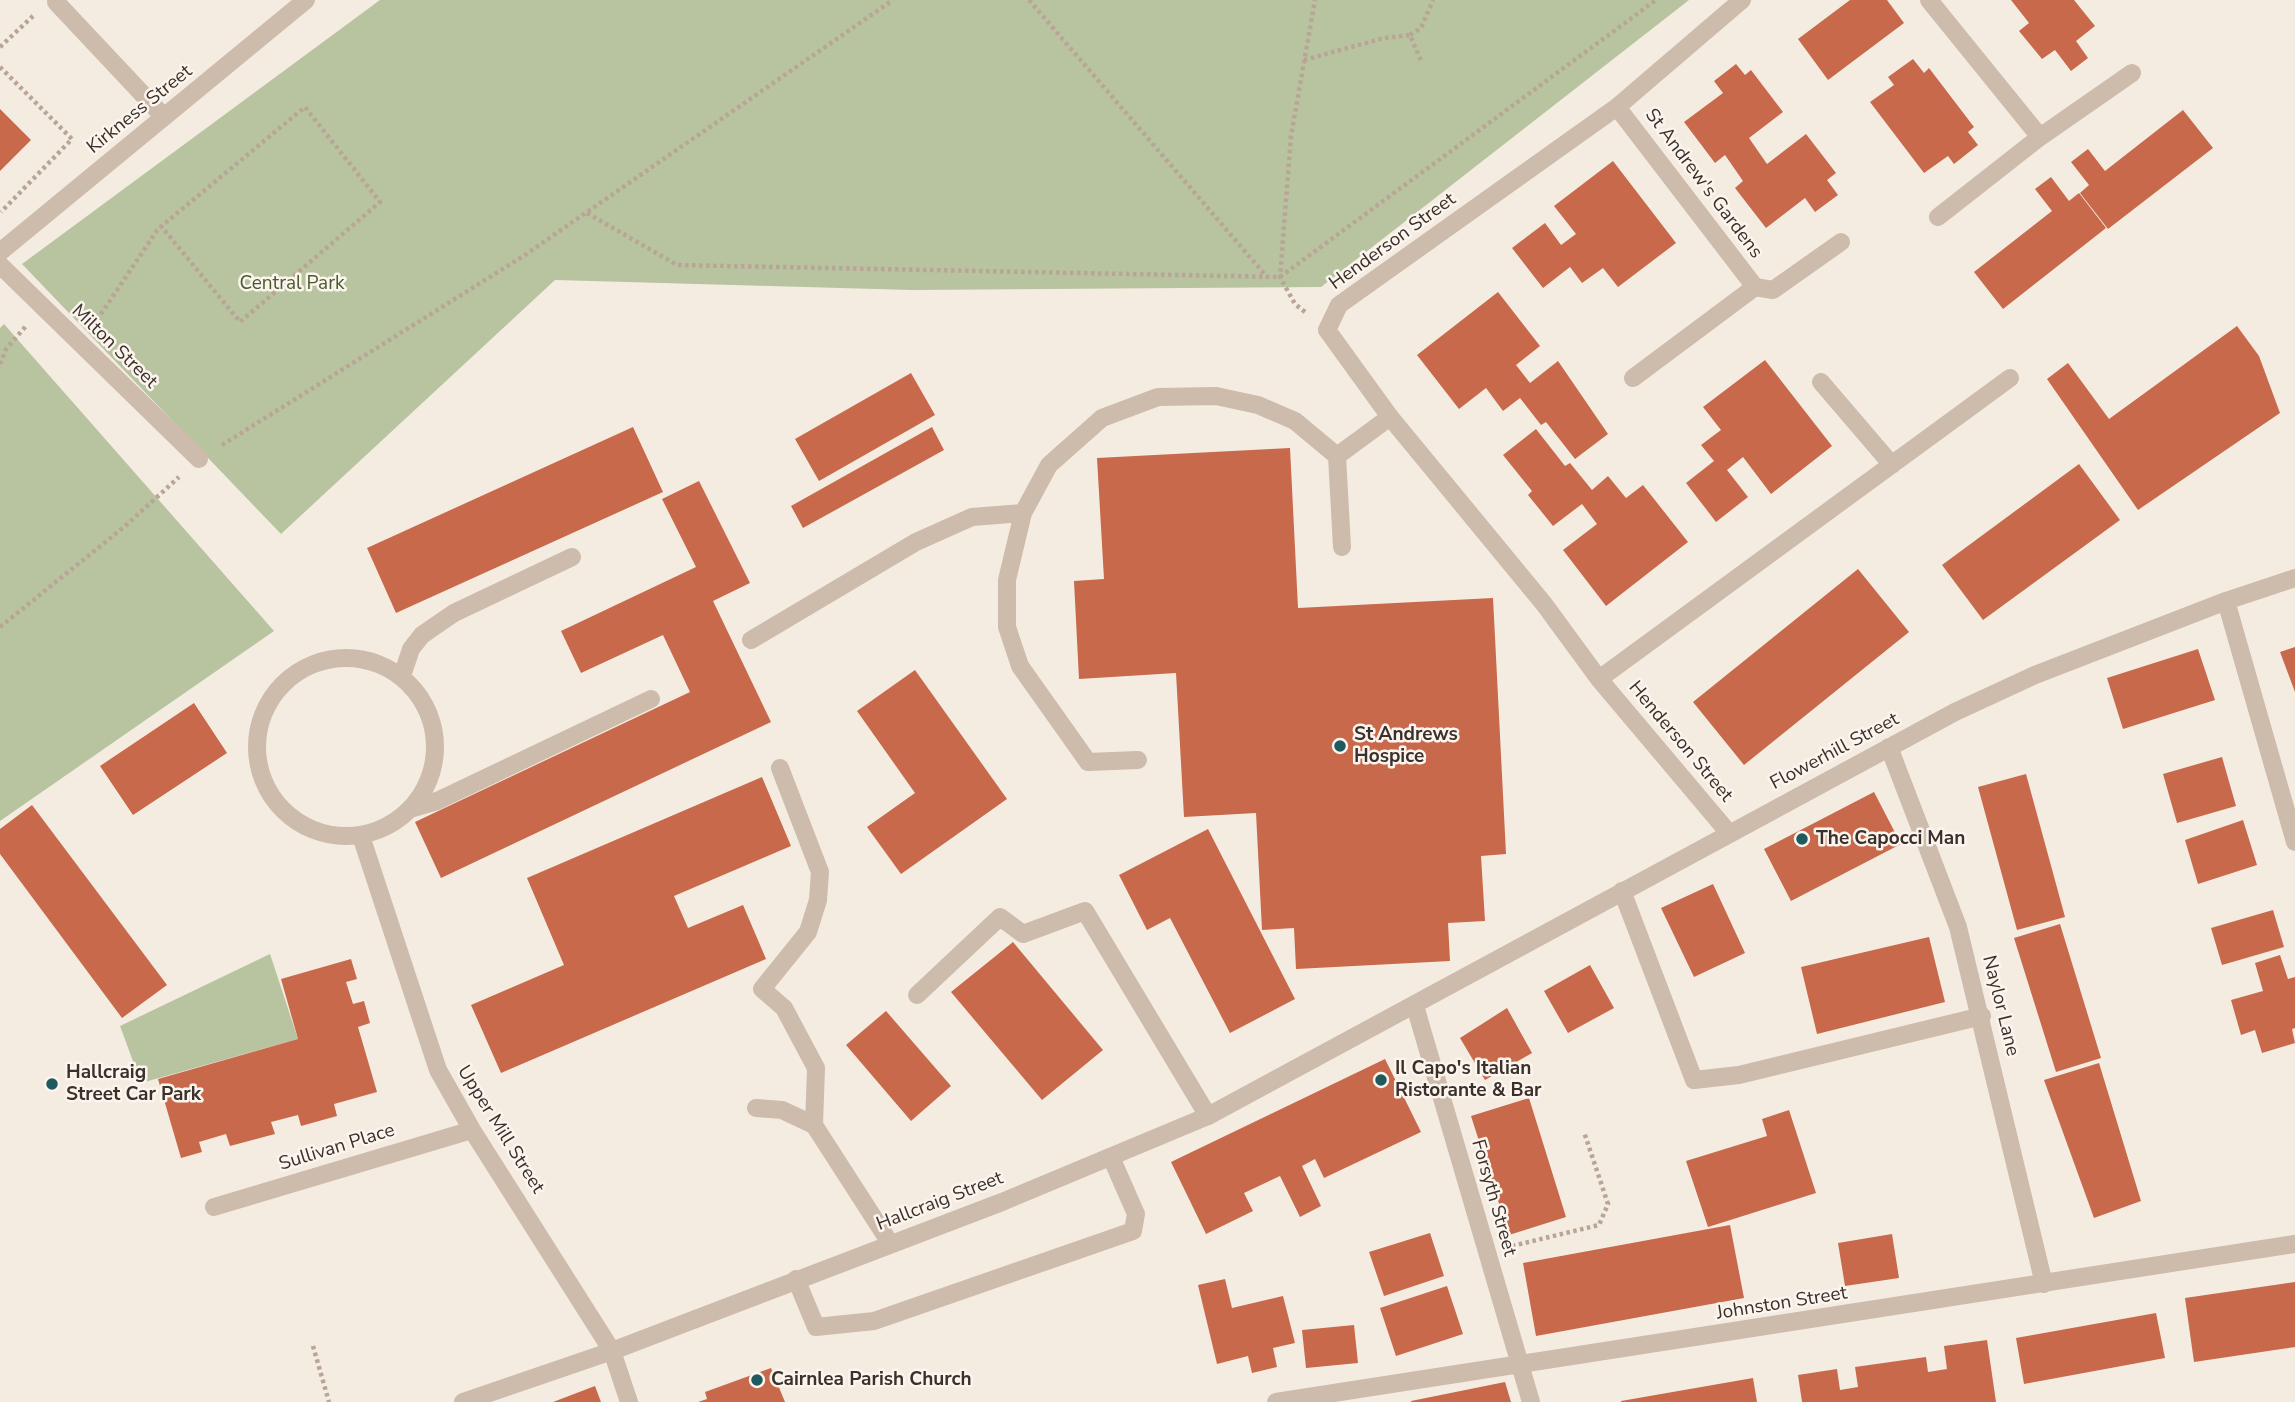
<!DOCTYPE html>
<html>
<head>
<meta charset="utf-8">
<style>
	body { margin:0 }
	canvas { display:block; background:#f4ebe1 }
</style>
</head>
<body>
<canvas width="2295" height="1402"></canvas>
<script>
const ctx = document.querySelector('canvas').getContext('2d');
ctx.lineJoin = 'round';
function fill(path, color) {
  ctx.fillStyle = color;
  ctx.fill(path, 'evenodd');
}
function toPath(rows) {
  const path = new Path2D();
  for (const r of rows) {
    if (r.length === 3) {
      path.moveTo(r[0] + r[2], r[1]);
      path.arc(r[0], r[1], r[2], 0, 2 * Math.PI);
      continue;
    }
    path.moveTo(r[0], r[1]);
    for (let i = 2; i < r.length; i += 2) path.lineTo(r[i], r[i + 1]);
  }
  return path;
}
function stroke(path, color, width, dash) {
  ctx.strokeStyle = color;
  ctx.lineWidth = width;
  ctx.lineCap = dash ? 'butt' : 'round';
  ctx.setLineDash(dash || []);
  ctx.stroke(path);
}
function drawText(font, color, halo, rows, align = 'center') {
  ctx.font = font + ' "Nunito Sans",sans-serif';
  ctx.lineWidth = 5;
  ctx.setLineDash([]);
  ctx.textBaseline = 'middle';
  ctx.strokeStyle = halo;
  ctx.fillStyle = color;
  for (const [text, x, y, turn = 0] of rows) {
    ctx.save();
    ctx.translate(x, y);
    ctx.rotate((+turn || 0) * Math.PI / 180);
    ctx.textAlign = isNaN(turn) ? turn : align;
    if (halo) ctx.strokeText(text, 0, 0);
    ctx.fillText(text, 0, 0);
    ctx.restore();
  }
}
fill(toPath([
	[380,0,1689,0,1321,287,912,290,555,280,281,534,22,264],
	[4,324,274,631,0,821,0,328],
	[270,954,298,1039,141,1083,120,1026]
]), '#b8c4a0');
fill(toPath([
	[1850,0,1887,0,1904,23,1828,80,1798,39],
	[2011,0,2074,0,2095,26,2076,41,2088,58,2071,71,2055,50,2042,59,2019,31,2029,23],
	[1913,59,1924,73,1929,68,1974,127,1968,132,1978,145,1954,164,1948,156,1924,173,1870,102,1894,85,1888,77],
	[1736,64,1745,75,1751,70,1783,112,1749,138,1767,164,1806,134,1836,173,1827,180,1838,195,1815,212,1805,198,1766,228,1735,188,1743,181,1725,155,1715,163,1684,122,1723,93,1714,81],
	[0,109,31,140,0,171],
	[2183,110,2213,148,2108,229,2080,193,2089,185,2071,162,2088,149,2105,171],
	[1613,161,1676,243,1618,287,1603,268,1582,283,1570,267,1543,288,1512,248,1545,223,1561,245,1576,234,1554,206],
	[2051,177,2069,201,2079,193,2106,228,2003,309,1974,272,2052,211,2035,189],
	[1498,292,1540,346,1516,365,1530,383,1558,361,1608,434,1575,459,1546,422,1541,425,1520,398,1503,411,1486,388,1459,409,1417,355],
	[2237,326,2259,356,2280,413,2138,510,2047,379,2068,363,2109,419],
	[1765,360,1832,446,1771,494,1743,457,1727,470,1748,497,1716,522,1686,483,1714,461,1701,445,1721,430,1703,407],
	[911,373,935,415,819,481,795,439],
	[633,427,663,492,396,613,367,548],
	[932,427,944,450,803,528,791,506],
	[1536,429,1565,466,1570,463,1592,490,1608,476,1626,498,1643,485,1688,542,1606,606,1563,550,1597,524,1582,504,1553,526,1528,495,1532,491,1503,455],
	[1290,448,1298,608,1493,598,1506,854,1481,856,1485,921,1448,923,1450,961,1296,969,1294,928,1262,930,1256,813,1184,817,1176,673,1079,679,1074,581,1104,579,1097,458],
	[2079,464,2120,520,1983,620,1942,565],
	[699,481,750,583,713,601,771,722,441,878,415,822,690,692,663,635,581,673,561,631,696,567,662,499],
	[1858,569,1909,632,1744,765,1693,702],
	[2295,647,2295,692,2280,652],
	[2198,649,2215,700,2123,729,2107,678],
	[915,670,1007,799,901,874,867,827,915,793,857,711],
	[194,703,227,753,133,815,100,766],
	[2222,757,2236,806,2177,823,2163,774],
	[2026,774,2065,917,2017,930,1978,787],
	[762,777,791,846,674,896,688,928,743,905,766,959,501,1073,471,1005,564,965,527,878],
	[1874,792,1901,844,1791,901,1764,849],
	[32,805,167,985,122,1018,0,854,0,829],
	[2243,820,2257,865,2198,884,2185,840],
	[1208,829,1295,999,1230,1033,1170,918,1147,930,1119,875],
	[1713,884,1745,953,1694,977,1661,908],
	[2273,910,2284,947,2222,965,2211,928],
	[2060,924,2101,1058,2056,1072,2014,938],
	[1929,937,1945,1002,1817,1034,1801,967],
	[1013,942,1103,1050,1042,1100,951,992],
	[2280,955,2288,979,2295,977,2295,1028,2292,1029,2295,1043,2262,1053,2255,1030,2241,1035,2231,1000,2263,991,2255,963],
	[351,959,357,979,346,982,353,1004,364,1001,370,1023,358,1027,377,1092,334,1104,337,1116,301,1126,298,1115,271,1122,275,1134,230,1146,226,1134,199,1142,202,1152,181,1158,158,1079,298,1039,281,979],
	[1590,965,1614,1008,1568,1033,1544,991],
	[1507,1008,1532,1053,1485,1080,1460,1038],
	[886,1011,951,1086,911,1121,846,1045],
	[1385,1059,1421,1132,1324,1178,1315,1159,1302,1166,1321,1206,1300,1217,1280,1176,1244,1193,1253,1211,1206,1234,1171,1162],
	[2099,1063,2141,1201,2094,1218,2044,1080],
	[1529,1098,1566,1217,1509,1235,1471,1116],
	[1789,1110,1816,1193,1708,1227,1686,1161,1767,1136,1762,1119],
	[1730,1225,1744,1298,1536,1336,1523,1263],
	[1430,1233,1444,1276,1384,1296,1369,1252],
	[1892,1234,1899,1278,1845,1286,1838,1243],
	[1225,1279,1232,1308,1283,1296,1295,1343,1273,1348,1277,1367,1252,1373,1248,1356,1217,1364,1198,1285],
	[2295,1282,2295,1347,2194,1362,2185,1298],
	[1447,1286,1463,1334,1396,1356,1380,1308],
	[2156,1313,2165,1358,2024,1384,2016,1338],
	[1354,1325,1358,1363,1306,1368,1302,1330],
	[1987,1340,1996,1402,1802,1402,1798,1375,1837,1369,1840,1390,1858,1387,1855,1367,1926,1357,1928,1372,1947,1369,1944,1346],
	[771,1368,785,1402,698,1402,707,1399,705,1392],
	[1753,1378,1757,1402,1621,1402,1621,1401],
	[1505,1382,1511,1402,1411,1402,1411,1401],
	[595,1386,601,1402,553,1402]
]), '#c8694b');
stroke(toPath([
	[1029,0,1267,277],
	[1410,35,1421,28,1433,0],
	[0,47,33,16],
	[1304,60,1384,38,1410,35,1422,63],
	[0,67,72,139,1,212],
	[587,213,677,265,1280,277,1656,0],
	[1305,312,1295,304,1280,277,1291,136,1315,0],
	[97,320,158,229,305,107,380,202,240,322,161,226],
	[0,364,6,349,26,326],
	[222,445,525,255,893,0],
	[0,627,124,527,179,477],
	[1512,1246,1599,1225,1608,1204,1584,1132],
	[313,1346,329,1402]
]), '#b9a596', 4.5, [3.5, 3.5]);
stroke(toPath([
	[56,2,164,117],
	[1337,456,1390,417],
	[751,640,916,542,972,517,1023,513],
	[402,676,411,649,422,635,454,613,572,557],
	[1138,760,1088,762,1020,666,1007,627,1007,580,1023,513,1049,465,1102,418,1158,397,1216,396,1258,405,1295,421,1337,456,1342,547],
	[780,768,820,872,818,900,808,932,762,989,784,1008,816,1068,814,1125],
	[413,808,437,801,651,699],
	[1622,891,1694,1080,1739,1075,1982,1016],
	[917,995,1000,917,1023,934,1085,911,1208,1116],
	[756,1108,782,1110,814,1125,890,1243],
	[796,1279,816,1327,874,1321,1133,1231,1136,1214,1111,1157],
	[612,1351,629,1402]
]), '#cdbbac', 18);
stroke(toPath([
	[1929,0,2040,137],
	[1617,107,1755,287],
	[1938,217,2040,137,2132,73],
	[0,252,306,0],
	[0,265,199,459],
	[1633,378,1755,287,1773,290,1841,242],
	[1821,382,1892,465],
	[2226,601,2295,842],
	[346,747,89],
	[1599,679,2010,378],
	[1889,747,1958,927,2044,1284],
	[1728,832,1599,679,1544,604,1390,417,1327,330,1339,305,1617,107,1742,0],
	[361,836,438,1070,472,1130,612,1351],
	[1415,1006,1531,1402],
	[214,1207,472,1130],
	[463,1402,612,1351,1002,1202,1208,1116,1955,712,2035,675,2226,601,2295,578],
	[1276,1402,2295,1244]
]), '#cdbbac', 18);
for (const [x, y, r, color] of [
	[1340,746,7,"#1f5a5e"],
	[1802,839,7,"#1f5a5e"],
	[1381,1080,7,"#1f5a5e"],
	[52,1084,7,"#1f5a5e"],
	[757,1380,7,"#1f5a5e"]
]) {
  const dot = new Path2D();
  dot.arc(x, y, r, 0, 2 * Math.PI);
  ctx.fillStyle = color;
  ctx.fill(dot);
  stroke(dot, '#fbf5ee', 2.5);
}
drawText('19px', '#3b302b', '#fbf5ee', [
	["Kirkness Street",140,110,-39],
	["St Andrew's Gardens",1703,184,53],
	["Henderson Street",1393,242,-36],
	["Milton Street",114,347,44],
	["Henderson Street",1680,742,50],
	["Flowerhill Street",1835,752,-28],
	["Naylor Lane",2000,1006,76],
	["Upper Mill Street",500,1130,58],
	["Sullivan Place",337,1148,-17],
	["Forsyth Street",1493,1198,74],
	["Hallcraig Street",940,1202,-21],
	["Johnston Street",1782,1304,-9]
]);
drawText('19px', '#4a5a2e', '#fbf5ee', [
	["Central Park",292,284]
]);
drawText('bold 19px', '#3b302b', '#fbf5ee', [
	["St Andrews",1354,735],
	["Hospice",1354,757],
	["The Capocci Man",1816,839],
	["Il Capo's Italian",1395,1069],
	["Ristorante & Bar",1395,1091],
	["Hallcraig",66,1073],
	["Street Car Park",66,1095],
	["Cairnlea Parish Church",771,1380]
], 'left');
</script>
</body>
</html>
